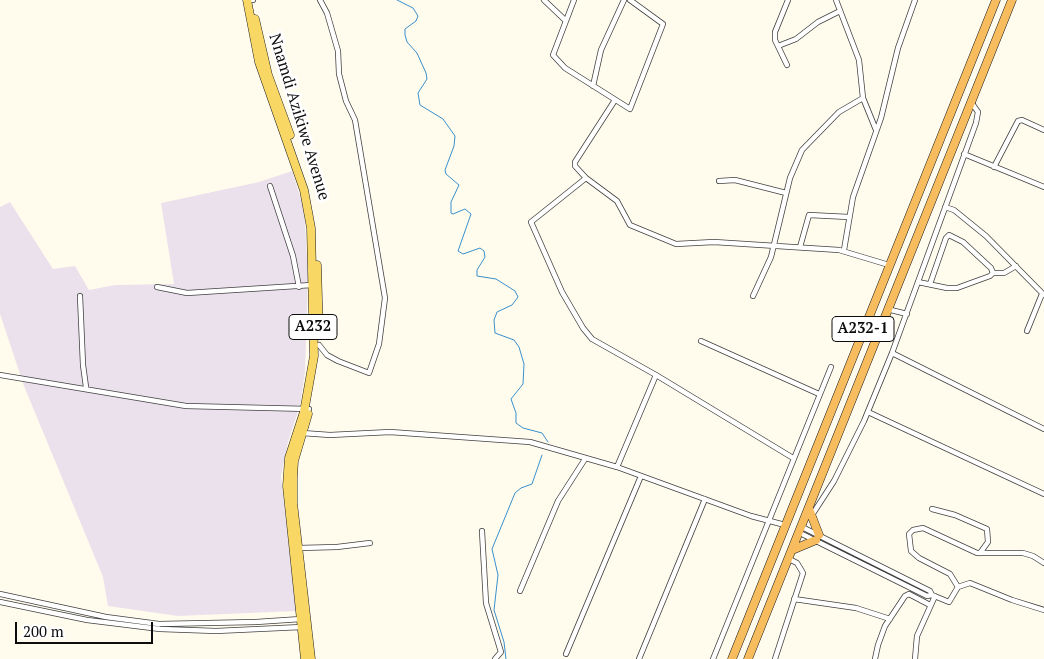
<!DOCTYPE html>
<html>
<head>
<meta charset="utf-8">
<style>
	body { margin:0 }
	#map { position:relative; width:1044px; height:659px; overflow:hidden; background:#fffced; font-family:"PT Serif",serif }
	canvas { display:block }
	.scale { position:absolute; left:15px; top:622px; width:138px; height:22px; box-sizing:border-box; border:2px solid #0d0d0d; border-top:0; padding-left:6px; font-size:15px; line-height:18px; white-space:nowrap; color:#0d0d0d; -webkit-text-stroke:4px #fff; paint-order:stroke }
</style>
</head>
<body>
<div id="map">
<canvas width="1044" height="659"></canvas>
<div class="scale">200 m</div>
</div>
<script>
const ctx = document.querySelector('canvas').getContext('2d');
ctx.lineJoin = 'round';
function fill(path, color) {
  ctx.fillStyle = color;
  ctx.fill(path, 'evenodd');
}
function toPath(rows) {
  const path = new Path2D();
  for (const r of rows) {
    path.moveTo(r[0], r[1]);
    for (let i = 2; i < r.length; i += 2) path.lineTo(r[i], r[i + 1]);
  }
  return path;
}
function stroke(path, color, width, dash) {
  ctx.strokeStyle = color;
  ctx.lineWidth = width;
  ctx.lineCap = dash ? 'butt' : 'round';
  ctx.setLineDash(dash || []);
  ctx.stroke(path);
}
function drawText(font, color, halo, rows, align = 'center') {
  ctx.font = font + ' "PT Serif",serif';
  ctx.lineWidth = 5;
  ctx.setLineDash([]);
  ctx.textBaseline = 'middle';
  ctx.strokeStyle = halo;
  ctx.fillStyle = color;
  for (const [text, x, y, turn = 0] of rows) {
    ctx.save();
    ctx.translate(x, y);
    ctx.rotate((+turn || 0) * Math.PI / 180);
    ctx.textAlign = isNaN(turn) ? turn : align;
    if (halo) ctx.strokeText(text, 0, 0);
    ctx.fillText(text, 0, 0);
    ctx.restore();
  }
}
fill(toPath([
	[292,171,304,208,308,277,305,372,300,405,288,442,281,476,296,611,178,616,108,606,103,577,24,386,0,314,0,207,10,202,53,269,75,266,89,290,115,285,174,284,161,203,259,182]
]), '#ebe1ec');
stroke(toPath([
	[397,0,413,8,418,16,416,21,405,29,405,35,407,42,417,53,426,73,427,79,418,93,420,105,443,119,455,136,454,146,445,170,446,174,459,185,451,202,451,213,453,214,465,209,471,214,458,251,463,254,480,248,484,251,485,257,477,270,477,276,496,279,515,291,518,297,512,305,497,312,494,320,495,333,514,340,519,347,524,364,523,384,511,399,516,413,516,423,523,428,542,433,548,442],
	[506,659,504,642,494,610,498,575,492,549,515,493,521,488,532,484,542,455]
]), '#398fcd', 1);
const minor = toPath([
	[252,0,253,0],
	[544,0,565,20],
	[574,0,553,55,565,68,630,109,663,24,630,0],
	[836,0,859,60,863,98,876,130],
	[778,46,796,39,818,22,840,11],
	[787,65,775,40,775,32,788,0],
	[593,86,601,50,624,0],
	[615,100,575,162,575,166,586,178,617,201,630,225,676,244,714,242,839,250,889,265],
	[964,154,1044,187],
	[994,167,1018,121,1022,120,1044,130],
	[586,178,531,222,562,292,583,328,592,339,656,375,793,458],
	[719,181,735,180,786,193],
	[270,186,293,256,299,287],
	[945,207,954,210,986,236,1044,295],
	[800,247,809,215,849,217],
	[844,250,853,197,881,118,898,48,915,0],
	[918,282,947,288,957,288,990,276,993,273,1004,273,1016,266],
	[930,284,946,238,949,235,963,242,991,268,993,273],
	[157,287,187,293,312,285],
	[80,296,83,365,86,387],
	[753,296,771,257,790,178,802,150,839,112,863,98],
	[887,309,907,314],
	[1027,331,1042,294],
	[701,341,819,394],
	[319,345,327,355,338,361,369,373,379,344,385,298,355,120,346,101,339,74,338,51,327,13,320,0],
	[892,353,1044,429],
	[0,375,186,406,309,409],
	[868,412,1044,494],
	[302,433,330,435,390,432,530,442,617,467,751,516,785,525],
	[617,467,656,375],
	[932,509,955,515,987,529,988,542,980,553],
	[812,515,834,481,864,421,892,353,976,123,978,112,971,102],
	[802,527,930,591,932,595],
	[482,531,486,603,501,652,495,659],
	[800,533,927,596,932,595,949,602,958,587,970,583,1012,600,1044,610],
	[299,548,337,547,370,543],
	[958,587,950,574,919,558,911,551,909,534,913,530,923,528,977,553,1023,553,1033,556,1044,563],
	[520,591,558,501,585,459],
	[0,594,106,617,159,624,256,622,301,619],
	[794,599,856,608,890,619],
	[0,602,87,620,160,629,216,631,302,627],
	[566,654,641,476],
	[639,659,705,499],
	[713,659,831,367],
	[775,659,803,573,797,563,789,559],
	[875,659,878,645,885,626,905,596,909,594,930,605],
	[915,659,917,636,935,596]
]);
const primary = toPath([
	[247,0,259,62,304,190,311,228,314,356,304,412,289,458,287,486,305,659],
	[255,19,268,75,290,135],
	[317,265,319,334],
	[308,414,294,461,293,477,293,503,311,659]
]);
const trunk = toPath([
	[809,509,819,535],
	[792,550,816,540],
	[732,659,996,0],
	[748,659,1012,0]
]);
stroke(minor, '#404040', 6);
stroke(primary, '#1e1e1e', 9);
stroke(trunk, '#1e1e1e', 9);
stroke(minor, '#fff', 4.5);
stroke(primary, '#f8d764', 8);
stroke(trunk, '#f6bc5d', 8);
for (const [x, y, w] of [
	[313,327,48],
	[863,329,62]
]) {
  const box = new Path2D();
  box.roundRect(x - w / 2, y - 12.5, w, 25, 4);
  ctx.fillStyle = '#fff';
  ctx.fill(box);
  stroke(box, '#0d0d0d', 1);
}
drawText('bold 15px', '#0d0d0d', null, [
	["A232",313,327],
	["A232-1",863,329]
]);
drawText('16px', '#0d0d0d', '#fff', [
	["Nnamdi Azikiwe Avenue",299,117,73]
]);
</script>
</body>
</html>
